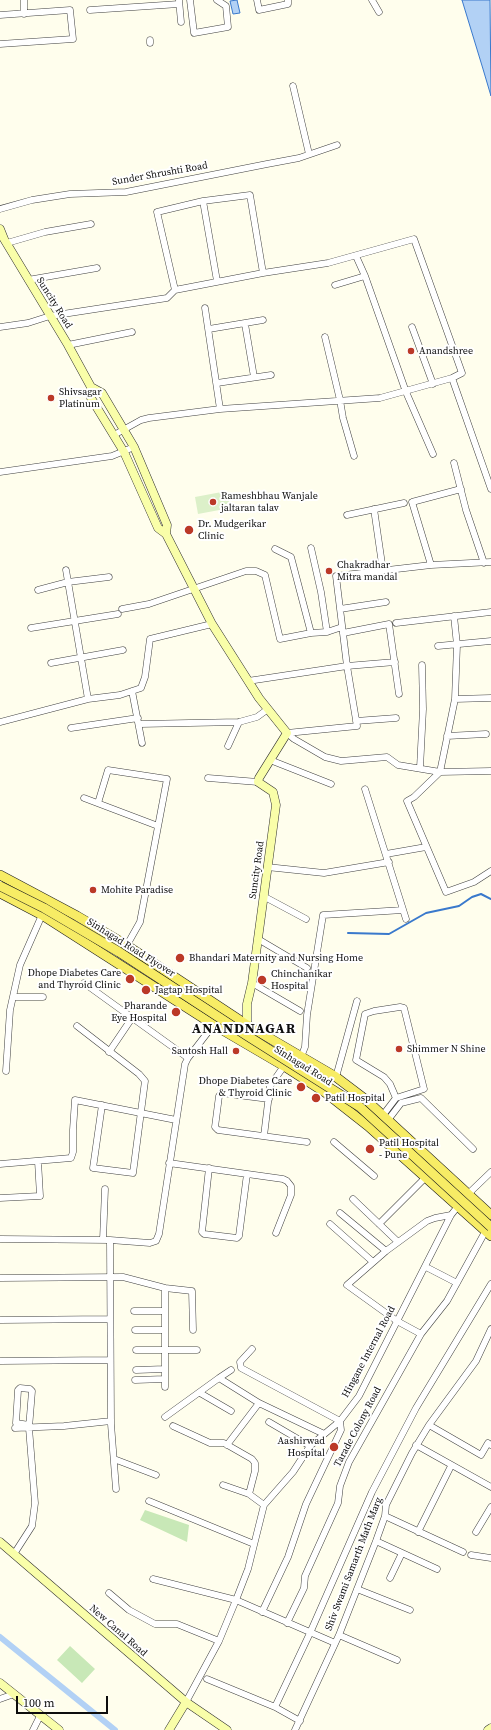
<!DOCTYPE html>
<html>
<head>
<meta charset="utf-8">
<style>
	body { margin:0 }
	#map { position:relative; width:491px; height:1730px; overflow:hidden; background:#fffeed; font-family:"Source Serif 4",serif }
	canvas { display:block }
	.scale { position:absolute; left:16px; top:1696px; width:92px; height:18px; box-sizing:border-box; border:2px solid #0d0d0d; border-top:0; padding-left:5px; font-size:12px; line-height:14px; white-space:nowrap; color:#0d0d0d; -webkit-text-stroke:3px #fff; paint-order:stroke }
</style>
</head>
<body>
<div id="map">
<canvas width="491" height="1730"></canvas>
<div class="scale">100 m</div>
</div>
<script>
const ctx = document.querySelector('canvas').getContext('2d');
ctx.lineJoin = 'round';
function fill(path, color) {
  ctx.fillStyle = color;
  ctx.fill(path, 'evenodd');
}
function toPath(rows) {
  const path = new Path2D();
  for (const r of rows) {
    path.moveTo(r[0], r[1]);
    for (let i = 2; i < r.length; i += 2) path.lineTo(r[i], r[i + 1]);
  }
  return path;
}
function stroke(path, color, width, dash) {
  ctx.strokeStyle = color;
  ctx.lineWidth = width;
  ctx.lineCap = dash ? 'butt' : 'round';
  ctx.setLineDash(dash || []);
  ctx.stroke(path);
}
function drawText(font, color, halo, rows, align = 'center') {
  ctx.font = font + ' "Source Serif 4",serif';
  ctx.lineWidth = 4;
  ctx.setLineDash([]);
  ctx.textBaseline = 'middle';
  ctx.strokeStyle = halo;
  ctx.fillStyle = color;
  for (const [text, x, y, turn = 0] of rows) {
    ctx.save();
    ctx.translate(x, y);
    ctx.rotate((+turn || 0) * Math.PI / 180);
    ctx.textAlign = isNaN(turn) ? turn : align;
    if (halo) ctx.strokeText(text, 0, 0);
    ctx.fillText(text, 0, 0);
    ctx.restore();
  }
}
fill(toPath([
	[145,1510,189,1525,187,1542,140,1520],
	[70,1646,95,1669,82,1683,57,1660]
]), '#c8e8b7');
fill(toPath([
	[227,491,230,508,198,514,195,497]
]), '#dcf0c9');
const water = toPath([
	[237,0,240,13,233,14,230,1,237,0],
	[462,0,490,0,491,96,483,69,462,0]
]);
fill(water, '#b2d1f5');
stroke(water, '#3a79cc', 1);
stroke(toPath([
	[348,933,389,934,426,913,459,906,472,897,481,894,491,899]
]), '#3a79cc', 2);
stroke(toPath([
	[0,1637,115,1730]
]), '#b2d1f5', 6);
const street = toPath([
	[24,0,24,14],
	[179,0,181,22],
	[190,0,194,33,228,27,226,6,217,0],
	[257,0,259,10,288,4,288,0],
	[372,0,379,12],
	[90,10,179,4],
	[0,15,70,10,73,39,0,44],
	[150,40,150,43],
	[293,86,309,154],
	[203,201,217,281],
	[0,209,32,200,70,194,126,192,267,164,299,158,337,145],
	[7,243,45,232,91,224],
	[356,256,365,276,406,392,433,454],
	[28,280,97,268],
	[335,285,365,276],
	[205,308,220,409],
	[245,324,254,377],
	[0,327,28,323,50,316,167,298,175,290,157,212,203,201,250,195,263,273],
	[412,327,433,384],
	[209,329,263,320],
	[325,337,340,400,343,418,354,456],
	[68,345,132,332],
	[452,378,491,489],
	[217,383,271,375],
	[114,435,141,420,149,418,220,409,380,398,452,378,462,373,414,239,328,263,263,273,175,290],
	[454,463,466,510,484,563],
	[0,472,112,456,134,447],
	[374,509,383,571],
	[347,515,404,503],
	[311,548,321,592,327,632,342,627],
	[275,549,291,557,311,633],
	[431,565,412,502,461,489],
	[66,570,88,699],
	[38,590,68,582,109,577],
	[122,609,149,604,246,571,256,571,265,575,280,639,311,633,327,632],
	[340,609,386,602],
	[396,623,491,612],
	[31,628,118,614],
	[343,633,389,624,399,694],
	[438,646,491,641],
	[51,663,123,650],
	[248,681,347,666,395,662],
	[132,691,142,743],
	[455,699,491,698],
	[356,721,396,718],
	[0,722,88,699,120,695,141,688,145,677,150,639,212,624],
	[140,724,239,722,257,717,268,709],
	[71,728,138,718],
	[287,733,357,726,347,666,336,576,431,565,491,562],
	[287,733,294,739,325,757,341,761,387,757,398,765,440,772,491,771],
	[447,736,486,734],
	[228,746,239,722],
	[270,760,331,784],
	[420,768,423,709,422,665],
	[440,772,414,797,407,801,446,892,474,882,491,871],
	[440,772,455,699,457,645,454,616],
	[208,778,258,782],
	[365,789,406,919],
	[84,798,158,826],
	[98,803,108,770,167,779,140,922,127,945],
	[386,854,426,847],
	[267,867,324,873,389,862],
	[263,896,306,919],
	[258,939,307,968],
	[84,983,188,1058],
	[252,983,300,1011],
	[13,997,43,997],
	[77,1026,139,1074,145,1081,133,1173,93,1168,102,1105],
	[109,1052,132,1018],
	[301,1057,305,1047,307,1015,323,915,403,910],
	[6,1071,10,1010,20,965,42,915],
	[336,1077,357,1001],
	[269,1099,222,1093,219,1096,215,1127,218,1130,307,1142],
	[383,1115,396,1098,424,1089,404,1008,400,1007,374,1011,365,1014,356,1060,384,1077,390,1084,396,1098],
	[388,1120,401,1103,421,1098,473,1149],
	[264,1136,270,1086,284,1066],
	[334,1142,374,1176],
	[169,1163,283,1179,287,1181,291,1186,291,1195,276,1233],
	[0,1164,71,1158,73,1152,73,1130,75,1100,176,1120],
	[209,1168,202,1232,204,1234,237,1238,239,1236,247,1174],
	[466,1196,491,1172],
	[0,1198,40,1196,38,1161],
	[353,1199,398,1242],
	[340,1213,386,1251],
	[330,1224,373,1262],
	[379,1224,425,1178],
	[0,1239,110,1240,150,1243,156,1241,159,1234,185,1064,188,1058,215,1023],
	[103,1240,105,1189],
	[110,1240,111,1424,116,1489],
	[426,1267,457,1283],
	[0,1278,123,1277,165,1288,165,1387],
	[165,1288,192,1291,193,1330],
	[134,1311,165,1311],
	[0,1320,110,1319],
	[135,1330,165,1330],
	[421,1334,447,1301,485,1232],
	[252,1349,240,1362,241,1368,340,1421,341,1430,306,1504,288,1557,262,1612],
	[136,1350,197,1350],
	[0,1361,110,1360],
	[136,1370,165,1369],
	[219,1378,231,1370],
	[135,1380,165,1379],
	[200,1393,231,1411],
	[165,1417,219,1378,259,1403,324,1434],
	[269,1422,310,1446],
	[429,1425,481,1455,488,1443,491,1445],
	[173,1426,210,1443,224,1443,252,1459,255,1463,255,1471,249,1494],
	[15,1428,64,1426,111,1421],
	[227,1445,259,1403],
	[416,1445,491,1487],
	[114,1459,156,1475],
	[223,1485,249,1494,264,1505],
	[149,1501,254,1544],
	[385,1516,463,1552],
	[418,1532,451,1466],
	[476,1532,491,1507],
	[376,1541,437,1569],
	[14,1554,32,1526,35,1503,29,1428,32,1391,30,1389,20,1388,18,1390,16,1423,29,1425],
	[471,1555,491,1558],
	[390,1578,402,1553],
	[153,1579,236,1600,335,1643],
	[357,1589,410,1610],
	[109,1593,129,1610,155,1624,177,1624,219,1641],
	[287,1623,304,1588,305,1576,338,1503,340,1486,349,1462,421,1334,397,1321,347,1285,386,1251,427,1221,435,1218,451,1215],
	[339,1635,397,1660],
	[207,1679,275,1707,300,1721],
	[0,1699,14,1694],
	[186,1702,219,1641,236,1600,248,1569,264,1505,293,1472,310,1446,340,1421,359,1396,451,1215,459,1205],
	[275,1707,310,1633,372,1492,416,1408,491,1284],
	[33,1730,40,1716],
	[295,1730,339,1635,376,1541,385,1516,386,1505,412,1453,429,1425,476,1361,491,1329]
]);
const secondary = toPath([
	[0,229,4,239,68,345,91,387,102,393,134,447,167,525,166,534],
	[91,387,91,398,124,452,158,528,166,534,212,624,259,698,287,733,259,778,258,782,273,792,276,805,252,983,247,1004,247,1025,245,1028],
	[0,1542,186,1702,227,1730],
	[0,1683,59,1730],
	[169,1730,186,1702],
	[488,1730,491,1728]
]);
const primary = toPath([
	[0,875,77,916,123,943,247,1025,336,1077,365,1099,491,1215],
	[0,893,42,915,214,1025,284,1066,326,1093,368,1126,491,1236]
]);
stroke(street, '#404040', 7);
stroke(secondary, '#2f2f2f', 9);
stroke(primary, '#1e1e1e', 10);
stroke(street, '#fff', 6);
stroke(secondary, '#f9fea9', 8);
stroke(primary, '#f7ec65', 9);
const primaryBridge = toPath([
	[0,886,44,908,119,952,246,1035,360,1107,491,1227]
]);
stroke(primaryBridge, '#1e1e1e', 10, []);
stroke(primaryBridge, '#f7ec65', 9);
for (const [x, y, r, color] of [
	[411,351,4,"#bb3927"],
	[51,398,4,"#bb3927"],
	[213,502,4,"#bb3927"],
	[189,530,5,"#bb3927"],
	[329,571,4,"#bb3927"],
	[93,890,4,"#bb3927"],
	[180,958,5,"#bb3927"],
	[130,979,5,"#bb3927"],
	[262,980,5,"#bb3927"],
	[146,990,5,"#bb3927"],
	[176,1012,5,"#bb3927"],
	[399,1049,4,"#bb3927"],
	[236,1051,4,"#bb3927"],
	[301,1087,5,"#bb3927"],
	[316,1098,5,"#bb3927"],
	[370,1149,5,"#bb3927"],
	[334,1447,5,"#bb3927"]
]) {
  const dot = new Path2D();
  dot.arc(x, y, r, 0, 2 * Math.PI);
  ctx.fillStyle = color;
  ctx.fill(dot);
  stroke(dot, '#fff', 1.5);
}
drawText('10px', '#0d0d0d', '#fff', [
	["Sunder Shrushti Road",160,174,-10],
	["Suncity Road",54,303,58],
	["Suncity Road",257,870,-82],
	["Sinhagad Road Flyover",131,948,32],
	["Sinhagad Road",303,1066,32],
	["Hingane Internal Road",369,1352,-62],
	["Tarade Colony Road",358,1427,-62],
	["Shiv Swami Samarth Math Marg",354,1564,-69],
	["New Canal Road",118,1631,41]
]);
drawText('10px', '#0d0d0d', '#fff', [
	["Anandshree",419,351],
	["Shivsagar",59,392],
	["Platinum",59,404],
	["Rameshbhau Wanjale",221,496],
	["jaltaran talav",221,508],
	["Dr. Mudgerikar",198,524],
	["Clinic",198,536],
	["Chakradhar",337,565],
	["Mitra mandal",337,577],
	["Mohite Paradise",101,890],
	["Bhandari Maternity and Nursing Home",189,958],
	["Dhope Diabetes Care",121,973,"right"],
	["and Thyroid Clinic",121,985,"right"],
	["Chinchanikar",271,974],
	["Hospital",271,986],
	["Jagtap Hospital",155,990],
	["Pharande",167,1006,"right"],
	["Eye Hospital",167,1018,"right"],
	["Shimmer N Shine",407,1049],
	["Santosh Hall",228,1051,"right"],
	["Dhope Diabetes Care",292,1081,"right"],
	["& Thyroid Clinic",292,1093,"right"],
	["Patil Hospital",325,1098],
	["Patil Hospital",379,1143],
	["- Pune",379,1155],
	["Aashirwad",325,1441,"right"],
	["Hospital",325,1453,"right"]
], 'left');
ctx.letterSpacing = '1px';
drawText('bold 14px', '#0d0d0d', '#fff', [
	["ANANDNAGAR",244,1029]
]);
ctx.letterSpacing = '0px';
</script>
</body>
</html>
